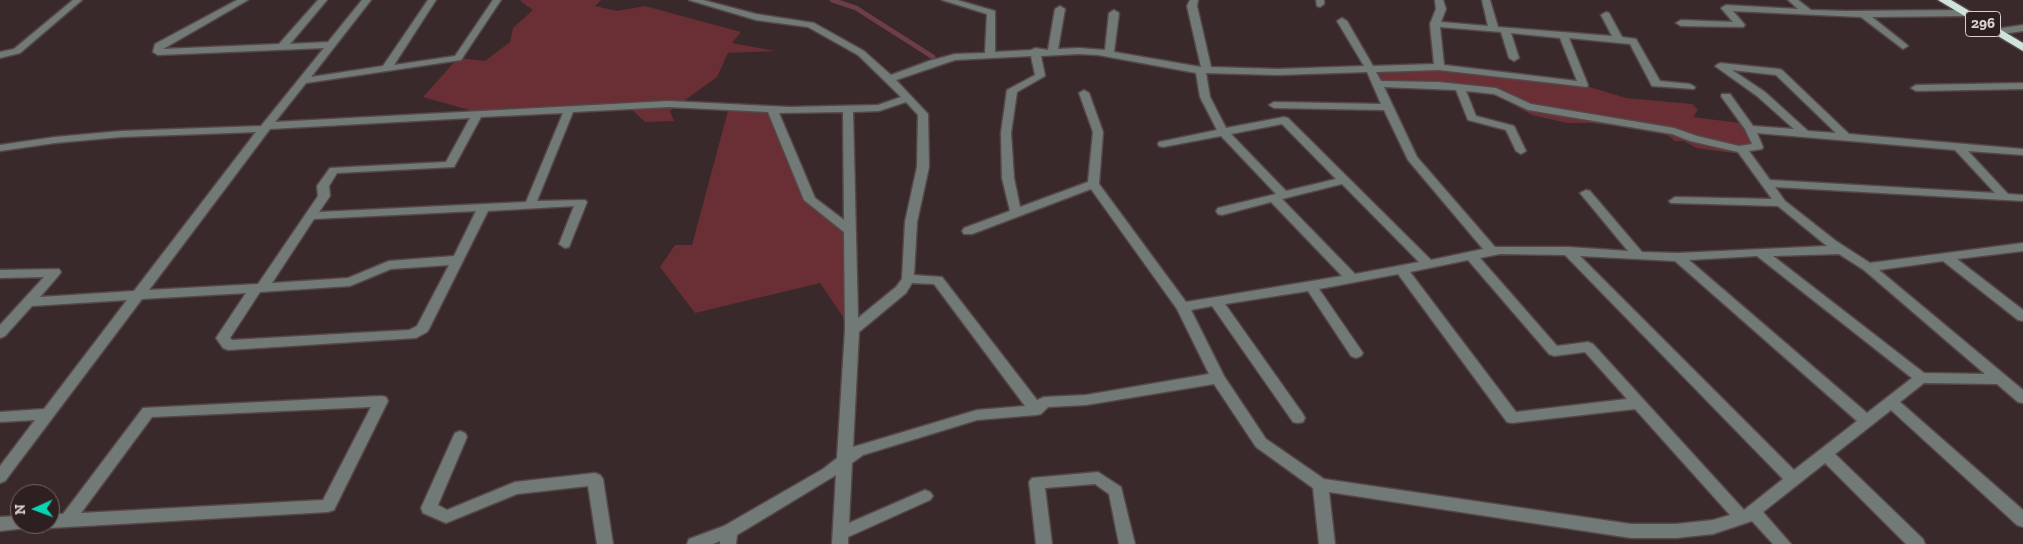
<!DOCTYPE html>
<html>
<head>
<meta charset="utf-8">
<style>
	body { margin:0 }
	#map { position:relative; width:2023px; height:544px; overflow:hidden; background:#39292a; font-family:"Zilla Slab",serif }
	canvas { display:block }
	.north { position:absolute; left:10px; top:484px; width:50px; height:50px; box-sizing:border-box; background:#2e2020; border:1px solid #736666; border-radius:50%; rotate:268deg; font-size:14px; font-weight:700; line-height:20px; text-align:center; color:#dad0d0 }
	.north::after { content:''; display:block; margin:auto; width:18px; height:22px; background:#08d5b5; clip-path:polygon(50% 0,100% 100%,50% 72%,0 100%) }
</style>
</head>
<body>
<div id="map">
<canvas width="2023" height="544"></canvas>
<div class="north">N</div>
</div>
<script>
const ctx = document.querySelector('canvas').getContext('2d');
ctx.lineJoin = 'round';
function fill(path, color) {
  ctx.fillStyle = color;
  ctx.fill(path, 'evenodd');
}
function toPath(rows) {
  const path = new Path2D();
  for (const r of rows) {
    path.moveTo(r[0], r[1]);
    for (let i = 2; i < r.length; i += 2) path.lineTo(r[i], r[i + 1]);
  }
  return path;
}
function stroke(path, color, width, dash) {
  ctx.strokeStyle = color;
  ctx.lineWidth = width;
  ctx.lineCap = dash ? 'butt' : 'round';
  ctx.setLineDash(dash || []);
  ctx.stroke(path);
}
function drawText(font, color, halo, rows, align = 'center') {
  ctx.font = font + ' "Zilla Slab",serif';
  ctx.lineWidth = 4.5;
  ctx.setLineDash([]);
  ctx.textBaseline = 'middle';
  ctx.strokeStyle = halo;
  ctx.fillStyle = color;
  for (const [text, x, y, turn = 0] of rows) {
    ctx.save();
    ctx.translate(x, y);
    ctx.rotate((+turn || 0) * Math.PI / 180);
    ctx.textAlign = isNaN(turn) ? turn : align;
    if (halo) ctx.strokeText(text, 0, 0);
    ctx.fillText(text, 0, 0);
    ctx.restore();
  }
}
fill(toPath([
	[522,0,601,0,595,6,617,11,645,6,741,32,732,43,775,51,728,53,717,77,670,111,674,121,645,122,629,107,483,114,423,97,458,58,485,61,510,42,513,28,533,10,520,1],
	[1439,67,1583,85,1626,98,1692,104,1698,110,1693,117,1747,124,1758,147,1733,153,1696,148,1684,141,1675,141,1667,135,1621,127,1593,123,1567,123,1532,115,1497,96,1452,87,1376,84,1370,69],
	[729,107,772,109,810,200,851,231,852,330,820,283,695,313,660,267,675,245,692,245]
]), '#692f35');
stroke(toPath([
	[832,0,856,8,933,57]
]), '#6e3e48', 5);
const minor = toPath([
	[73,0,82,0,20,53,0,58,0,52,14,49,73,0],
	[237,0,248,0,163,49,279,44,318,0,327,0,290,44,328,42,362,0,371,0,311,77,383,66,428,0,436,0,394,65,455,56,493,0,501,0,461,60,306,83,275,122,669,101,789,107,878,105,901,97,858,55,808,27,756,20,689,0,703,0,756,14,814,23,864,51,891,75,929,61,955,54,985,53,987,14,942,0,957,0,995,11,995,52,1031,50,1035,48,1048,50,1055,9,1060,6,1065,9,1058,49,1079,48,1105,50,1109,13,1114,10,1119,13,1114,52,1201,67,1187,6,1190,0,1198,0,1197,6,1211,67,1278,69,1364,66,1337,21,1342,18,1347,21,1373,66,1434,64,1430,24,1436,9,1435,0,1443,0,1446,9,1441,22,1488,26,1482,0,1490,0,1498,27,1612,36,1601,15,1606,12,1609,13,1622,37,1636,39,1660,81,1690,84,1695,87,1694,89,1652,86,1630,44,1569,38,1588,85,1587,87,1439,70,1376,72,1381,81,1438,82,1496,88,1531,104,1674,128,1697,136,1739,146,1752,144,1745,129,1721,96,1722,94,1730,94,1753,126,1794,129,1757,96,1715,66,1720,63,1779,69,1782,70,1849,134,2023,149,2023,155,1968,151,2008,194,2023,195,2023,201,1775,187,1785,201,1836,241,1870,263,2023,243,2023,251,1957,259,2023,310,2023,321,2018,320,1943,261,1879,270,2023,390,2023,403,2018,402,1997,384,1924,383,1900,402,2023,510,2023,527,2017,525,1891,410,1835,454,1923,539,1925,544,1906,544,1825,463,1763,512,1791,544,1773,544,1752,521,1713,534,1676,538,1631,538,1329,492,1335,544,1319,544,1313,488,1256,447,1214,384,1086,405,1048,407,1041,414,1036,415,977,420,863,455,852,463,849,523,925,490,930,492,933,496,930,500,848,537,848,544,832,544,836,475,737,535,736,544,720,544,720,541,713,544,687,544,689,539,724,526,823,469,837,458,845,330,844,232,804,200,768,112,669,107,573,112,537,201,585,200,587,202,569,247,565,248,559,244,574,206,488,211,429,329,427,332,416,338,228,350,223,348,216,338,246,293,142,299,5,481,0,483,0,466,35,420,0,422,0,412,44,409,127,300,32,306,5,336,0,338,0,325,44,277,0,278,0,270,59,269,61,272,59,275,40,297,134,291,256,132,121,137,55,143,0,151,0,145,55,137,121,131,261,126,324,48,158,55,153,52,155,44,237,0],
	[1440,27,1501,32,1509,58,1514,61,1519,58,1511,33,1560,38,1577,81,1444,65,1440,27],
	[1079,54,1098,55,1196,73,1200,97,1217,130,1159,142,1158,144,1159,146,1163,147,1221,136,1276,194,1218,208,1216,211,1218,214,1222,215,1271,202,1342,276,1186,302,1099,184,1103,132,1089,93,1084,90,1079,93,1093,132,1088,182,1020,207,1014,178,1011,133,1017,92,1045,76,1041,56,1079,54],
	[1031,56,1035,75,1007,90,1001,133,1002,178,1010,211,964,228,962,231,964,234,972,234,1091,189,1177,309,1209,374,1086,395,1044,397,1037,400,942,277,914,275,917,222,929,167,928,114,896,80,955,60,1031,56],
	[1732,70,1776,75,1836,133,1808,131,1765,92,1732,70],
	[1367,72,1381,104,1274,102,1269,105,1274,108,1384,110,1408,160,1483,249,1431,260,1288,118,1284,117,1226,128,1210,97,1206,73,1278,75,1367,72],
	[1384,87,1456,90,1468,120,1506,130,1516,151,1521,154,1526,151,1514,126,1476,116,1466,91,1494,94,1528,110,1672,134,1690,141,1738,152,1772,199,1675,197,1669,201,1671,203,1778,206,1827,246,1678,253,1642,252,1590,191,1586,190,1580,193,1628,251,1568,247,1495,247,1417,157,1384,87],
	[906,102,918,115,917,167,905,222,902,279,896,287,858,318,853,112,879,111,906,102],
	[843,112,844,220,815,198,779,113,843,112],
	[563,113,526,202,319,212,330,196,329,186,337,173,454,167,481,117,563,113],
	[470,118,446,162,330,168,317,186,318,196,258,284,149,290,270,129,470,118],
	[1282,124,1336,179,1286,191,1231,134,1282,124],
	[1757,133,1955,150,1995,193,1770,180,1749,151,1762,149,1763,147,1757,133],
	[1342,184,1419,262,1355,274,1282,199,1342,184],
	[476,211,454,256,389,261,348,278,272,283,314,219,476,211],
	[1500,254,1565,255,1783,479,1744,510,1593,344,1588,342,1557,346,1480,258,1500,254],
	[1839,254,1864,270,1985,374,1924,373,1773,256,1839,254],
	[1580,256,1675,261,1857,421,1794,470,1580,256],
	[1757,256,1912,378,1867,413,1689,260,1757,256],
	[1468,260,1549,354,1554,356,1585,352,1627,399,1516,412,1410,272,1468,260],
	[449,265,417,326,409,330,232,340,230,338,260,292,350,286,391,269,449,265],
	[1398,274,1507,422,1512,423,1635,409,1730,515,1713,520,1676,524,1631,524,1324,479,1266,439,1224,376,1191,310,1212,306,1293,422,1298,423,1303,422,1305,418,1303,414,1225,304,1308,291,1351,356,1356,358,1361,356,1363,353,1319,289,1398,274],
	[912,283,934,284,1025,406,977,410,853,447,859,332,906,293,912,283],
	[1316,0,1324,0,1324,4,1320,7,1317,6,1316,0],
	[1788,0,1798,0,1811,10,1846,11,1965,10,1970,13,1965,16,1872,17,1906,44,1908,46,1903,49,1861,17,1733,11,1745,25,1743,27,1681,26,1676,23,1681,20,1733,22,1721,8,1726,5,1798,9,1788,0],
	[2023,25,2023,31,1996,35,1991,32,1996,29,2023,25],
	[2023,83,2023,89,1916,91,1911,88,1916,85,2023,83],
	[381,396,386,397,388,401,334,510,328,512,50,528,44,524,50,524,50,514,63,514,143,408,381,396],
	[371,407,323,500,81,513,152,417,371,407],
	[460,431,465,433,467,437,438,505,447,510,515,482,595,473,600,475,603,479,613,544,597,544,588,486,517,494,446,523,423,513,421,508,453,437,455,433,460,431],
	[1098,472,1121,487,1135,544,1119,544,1109,494,1095,484,1045,488,1052,544,1036,544,1029,482,1032,478,1098,472],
	[20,516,20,524,27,524,26,528,0,531,0,517,20,516]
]);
const highway = toPath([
	[1938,0,1951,0,2023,43,2023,51,1938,0]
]);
stroke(minor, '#564748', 3);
stroke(highway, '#564748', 3);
fill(minor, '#727a78');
fill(highway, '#d0e4de');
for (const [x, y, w] of [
	[1983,24,35]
]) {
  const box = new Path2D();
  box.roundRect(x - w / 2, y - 12.5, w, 25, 4);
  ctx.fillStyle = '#2e2020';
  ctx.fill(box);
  stroke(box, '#dad0d0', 1);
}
drawText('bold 15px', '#dad0d0', null, [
	["296",1983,24]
]);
</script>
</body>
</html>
